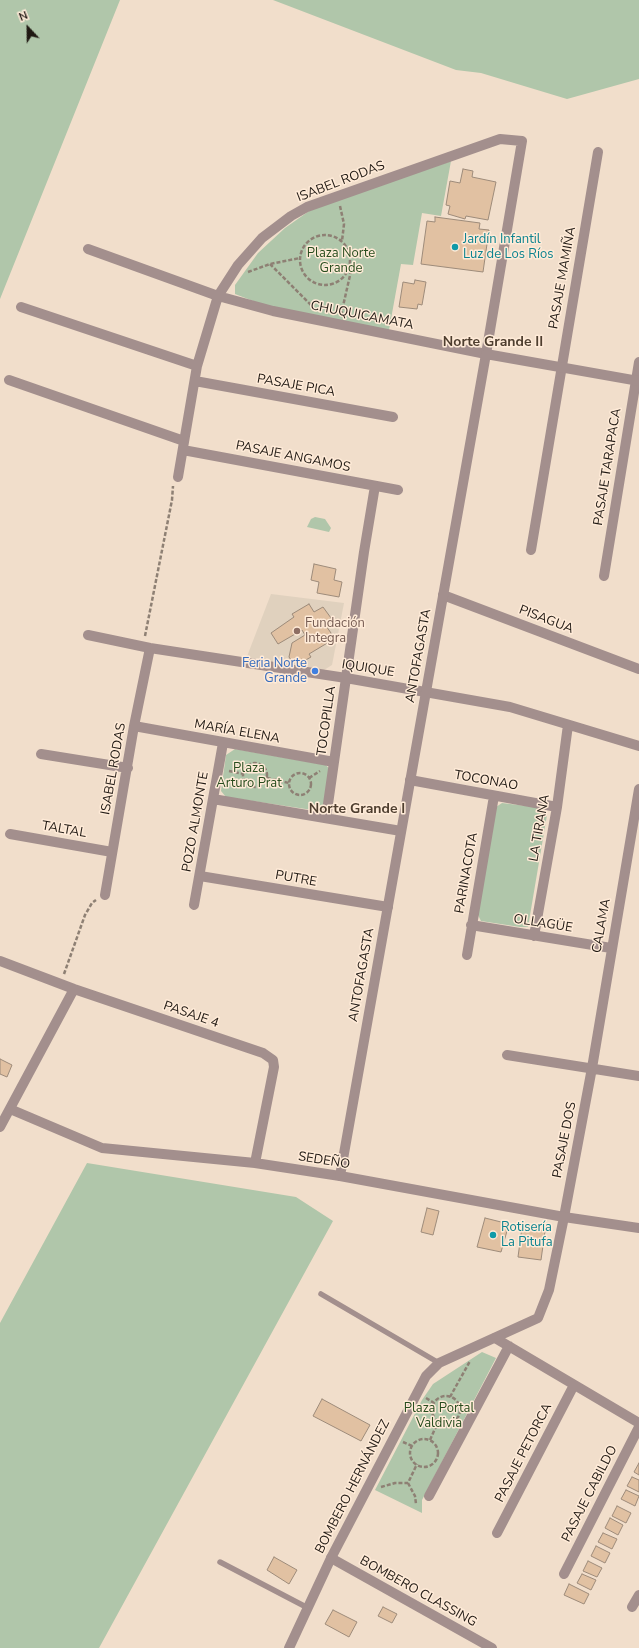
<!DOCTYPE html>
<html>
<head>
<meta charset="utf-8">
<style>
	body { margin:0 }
	#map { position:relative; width:639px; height:1648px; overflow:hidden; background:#f1decb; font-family:"Nunito Sans",sans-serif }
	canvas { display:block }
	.north { position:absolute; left:8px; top:8px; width:40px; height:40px; -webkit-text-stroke:3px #ffebd8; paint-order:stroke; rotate:338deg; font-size:11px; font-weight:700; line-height:16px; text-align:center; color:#201913 }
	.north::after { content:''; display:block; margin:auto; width:14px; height:18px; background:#201913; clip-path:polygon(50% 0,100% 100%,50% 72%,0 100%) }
</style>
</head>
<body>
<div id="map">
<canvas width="639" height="1648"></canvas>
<div class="north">N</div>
</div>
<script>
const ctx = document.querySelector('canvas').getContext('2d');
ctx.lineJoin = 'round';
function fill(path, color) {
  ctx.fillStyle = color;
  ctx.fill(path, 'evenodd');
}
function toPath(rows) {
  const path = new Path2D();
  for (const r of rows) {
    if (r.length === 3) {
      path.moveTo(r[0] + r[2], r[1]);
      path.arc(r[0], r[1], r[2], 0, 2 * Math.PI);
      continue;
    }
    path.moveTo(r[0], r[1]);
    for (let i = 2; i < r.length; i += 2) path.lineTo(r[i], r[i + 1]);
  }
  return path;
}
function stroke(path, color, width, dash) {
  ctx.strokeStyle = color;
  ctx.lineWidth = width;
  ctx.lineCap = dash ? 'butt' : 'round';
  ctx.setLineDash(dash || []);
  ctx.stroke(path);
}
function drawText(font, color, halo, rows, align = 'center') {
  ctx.font = font + ' "Nunito Sans",sans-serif';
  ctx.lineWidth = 3;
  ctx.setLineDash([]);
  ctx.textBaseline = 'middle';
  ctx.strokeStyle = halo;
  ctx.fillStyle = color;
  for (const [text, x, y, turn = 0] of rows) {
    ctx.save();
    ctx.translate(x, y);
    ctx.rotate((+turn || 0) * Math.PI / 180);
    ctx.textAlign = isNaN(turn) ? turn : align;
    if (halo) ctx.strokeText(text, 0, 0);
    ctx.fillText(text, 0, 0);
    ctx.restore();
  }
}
fill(toPath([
	[271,594,344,603,332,665,324,670,246,659]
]), '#e0d1be');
fill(toPath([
	[0,0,120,0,0,299],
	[273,0,639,0,639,79,567,99,481,73,456,70],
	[451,161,441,216,422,213,413,265,401,264,389,330,282,312,235,294,235,285,258,253,285,228,312,209],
	[315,517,325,519,331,528,329,532,307,527,311,519],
	[235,749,326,765,331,771,324,809,319,811,226,797,221,791,226,755],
	[502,803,543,808,547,815,528,927,520,927,481,921,477,913,496,807],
	[87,1163,296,1197,333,1221,99,1648,0,1648,0,1323],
	[482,1352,496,1358,422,1500,422,1513,375,1490,422,1400,433,1384]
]), '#b0c6aa');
const building = toPath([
	[463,169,473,171,472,177,496,182,488,220,466,216,465,219,448,214,450,206,446,205,450,181,460,183,463,169],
	[435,217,480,223,479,229,489,230,483,272,421,264,427,221,435,222,435,217],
	[415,280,426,282,422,305,418,304,417,309,399,307,403,282,414,284,415,280],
	[314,564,336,569,334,580,342,582,339,597,317,593,319,582,311,580,314,564],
	[309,604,314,612,323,607,331,618,324,623,331,633,329,642,309,654,311,657,304,661,302,659,297,662,291,660,289,657,292,643,305,635,302,630,278,644,271,633,294,617,292,614,309,604],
	[0,1059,12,1065,7,1077,0,1074,0,1059],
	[427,1208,439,1211,433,1235,421,1232,427,1208],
	[485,1218,509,1224,501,1252,477,1247,485,1218],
	[522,1227,545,1231,541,1260,518,1257,522,1227],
	[322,1399,370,1425,361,1441,313,1416,322,1399],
	[639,1463,639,1475,634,1472,639,1463],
	[632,1477,639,1480,639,1492,627,1486,632,1477],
	[626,1490,639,1496,635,1506,621,1499,626,1490],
	[617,1506,631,1513,626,1523,612,1516,617,1506],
	[610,1518,623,1525,618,1535,605,1528,610,1518],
	[603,1533,617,1539,612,1549,598,1542,603,1533],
	[596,1546,610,1553,605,1563,591,1556,596,1546],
	[274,1557,297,1570,289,1584,267,1570,274,1557],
	[588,1561,602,1568,597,1577,583,1571,588,1561],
	[582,1574,596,1580,591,1590,577,1583,582,1574],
	[569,1584,589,1594,584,1604,564,1595,569,1584],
	[383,1607,397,1614,392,1623,378,1616,383,1607],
	[333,1610,357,1622,349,1637,325,1624,333,1610]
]);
fill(building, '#e1c1a2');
stroke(building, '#9d8b7a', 1);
stroke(toPath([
	[340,206,344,224,342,241],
	[325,260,25],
	[270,264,312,306],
	[248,272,270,264,300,258],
	[341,315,351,271,350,267],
	[145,636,172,500,173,486],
	[255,775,12],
	[229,771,244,774],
	[300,784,11],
	[267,778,289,783],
	[309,778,320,771],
	[64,974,85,915,92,903,96,900],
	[446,1410,14],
	[450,1397,470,1361],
	[426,1398,434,1403],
	[424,1453,14],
	[430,1440,438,1422],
	[403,1442,412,1446],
	[408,1483,415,1496,416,1504],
	[381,1487,395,1483,408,1483,417,1464]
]), '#8e8074', 2.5, [4, 2]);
stroke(toPath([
	[321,1294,439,1363],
	[220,1562,308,1608]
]), '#a38f8d', 5.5);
stroke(toPath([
	[88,249,218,296,273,311,486,354,522,141,500,139,307,207,291,216,262,238,238,265,218,296,197,366,178,477],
	[21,307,197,366],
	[9,380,184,441],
	[195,381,393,417],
	[183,450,398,490],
	[531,550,598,152],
	[604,576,639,362],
	[443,595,639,669],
	[88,635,150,648,346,678,510,707,639,746],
	[134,726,334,762],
	[41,754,128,768],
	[410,780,557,807],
	[213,799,401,831],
	[326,818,364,552,375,486],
	[10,834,112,852],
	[200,876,388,907],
	[105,895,134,726,150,648],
	[194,905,223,743],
	[471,925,611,948],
	[534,936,557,807,568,725],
	[467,955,494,796],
	[0,961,74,989,263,1053,273,1060,274,1067,255,1163],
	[507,1055,639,1076],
	[10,1109,102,1148,255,1163,340,1176],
	[0,1127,74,989],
	[564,1217,592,1068,639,789],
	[495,1338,639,1423],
	[429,1496,509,1346],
	[497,1533,574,1385],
	[331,1558,492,1648],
	[564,1574,639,1427],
	[632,1607,639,1595]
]), '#a38f8d', 10);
stroke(toPath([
	[639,381,486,354,340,1176,564,1217,639,1228],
	[289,1648,331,1558,426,1376,439,1363,538,1318,549,1290,564,1217]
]), '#a38f8d', 10);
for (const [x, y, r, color] of [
	[455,247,4,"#0f9aa8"],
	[297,631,4,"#8d6e63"],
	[315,671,4,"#3f7fe0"],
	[493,1235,4,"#0f9aa8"]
]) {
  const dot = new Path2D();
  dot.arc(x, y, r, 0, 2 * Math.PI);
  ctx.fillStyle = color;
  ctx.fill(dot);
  stroke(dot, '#ffebd8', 1.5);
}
drawText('13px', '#201913', '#ffebd8', [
	["ISABEL RODAS",341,182,-21],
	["PASAJE MAMIÑA",563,278,-80],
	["CHUQUICAMATA",362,316,11],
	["PASAJE PICA",296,386,10],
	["PASAJE ANGAMOS",293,457,11],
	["PASAJE TARAPACA",608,467,-81],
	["PISAGUA",546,620,21],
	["ANTOFAGASTA",419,656,-80],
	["IQUIQUE",368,669,9],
	["TOCOPILLA",327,721,-82],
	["MARÍA ELENA",237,732,10],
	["ISABEL RODAS",114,769,-80],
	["TOCONAO",486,781,10],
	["POZO ALMONTE",196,822,-80],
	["LA TIRANA",540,828,-80],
	["TALTAL",64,830,10],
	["PARINACOTA",467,873,-80],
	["PUTRE",296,879,10],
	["OLLAGÜE",543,924,9],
	["CALAMA",602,926,-80],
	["ANTOFAGASTA",362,975,-80],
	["PASAJE 4",191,1015,19],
	["PASAJE DOS",565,1140,-79],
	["SEDEÑO",324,1161,9],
	["PASAJE PETORCA",524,1453,-63],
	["BOMBERO HERNÁNDEZ",353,1487,-63],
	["PASAJE CABILDO",590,1494,-63],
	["BOMBERO CLASSING",418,1592,29]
]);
drawText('13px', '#0d838f', '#ffebd8', [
	["Jardín Infantil",463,240],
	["Luz de Los Ríos",463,255],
	["Rotisería",501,1228],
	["La Pitufa",501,1243]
], 'left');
drawText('13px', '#284d1e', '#ffebd8', [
	["Plaza Norte",341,254],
	["Grande",341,269],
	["Plaza",249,769],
	["Arturo Prat",249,784],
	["Plaza Portal",439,1409],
	["Valdivia",439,1424]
]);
drawText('13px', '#785e54', '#ffebd8', [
	["Fundación",305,624],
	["Integra",305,639]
], 'left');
drawText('13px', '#366cbe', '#ffebd8', [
	["Feria Norte",307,664],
	["Grande",307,679]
], 'right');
drawText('bold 14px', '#4e3e2f', '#ffebd8', [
	["Norte Grande II",493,343],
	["Norte Grande I",357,810]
]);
</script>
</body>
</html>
